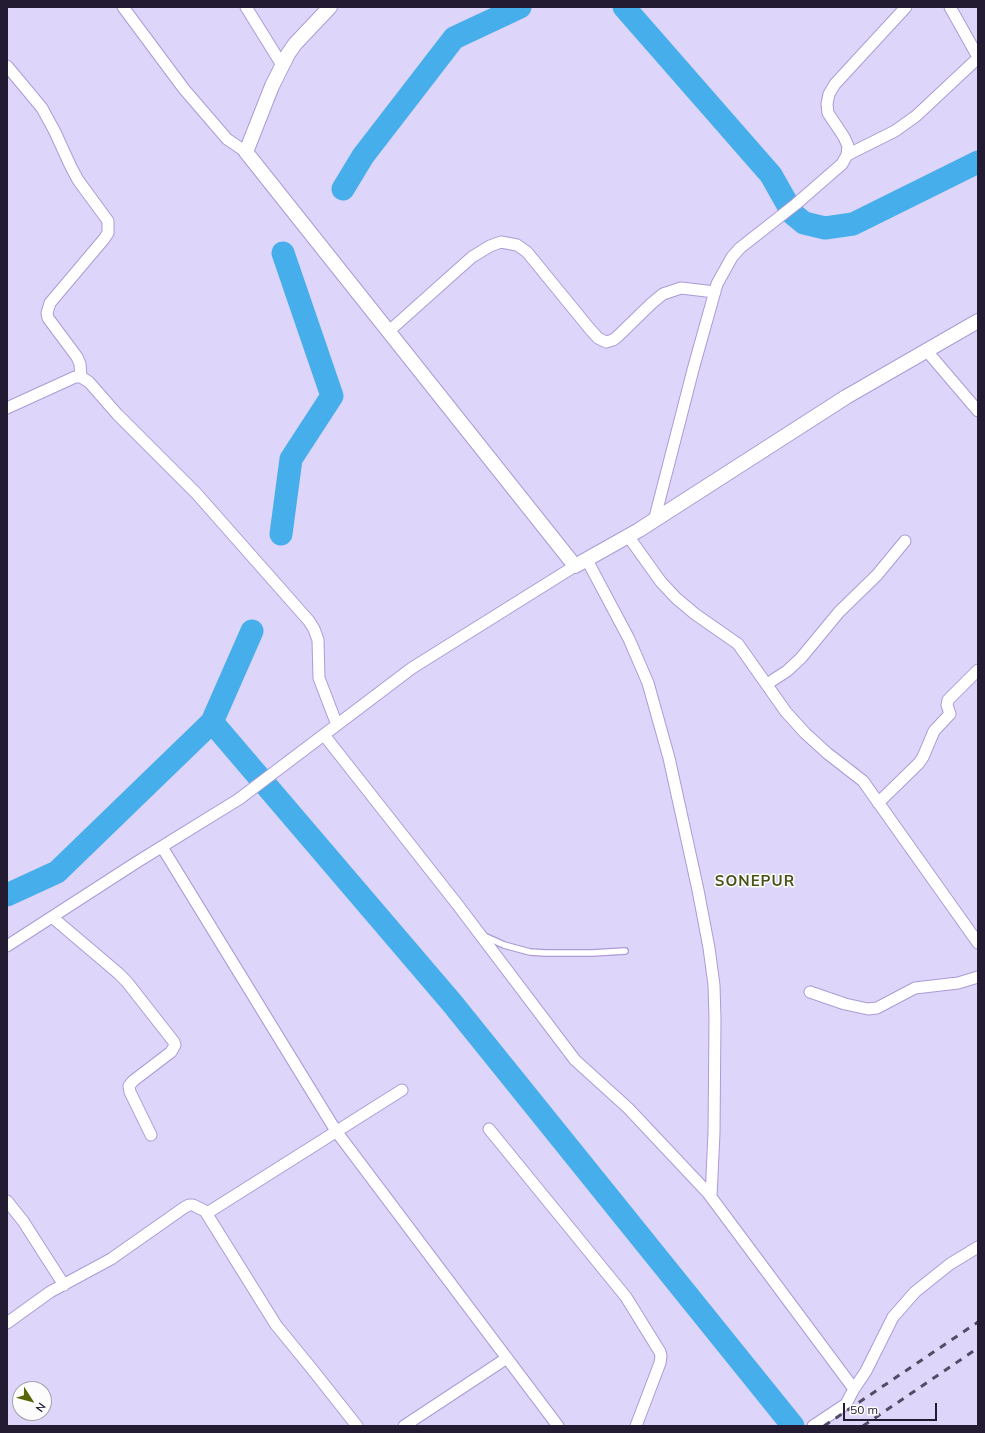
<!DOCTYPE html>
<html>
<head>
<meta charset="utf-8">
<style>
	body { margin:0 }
	#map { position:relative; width:985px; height:1433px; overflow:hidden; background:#ded5fa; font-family:Mulish,sans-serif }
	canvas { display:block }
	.frame { position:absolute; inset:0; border:8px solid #221b31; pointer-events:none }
	.north { position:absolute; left:12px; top:1381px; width:40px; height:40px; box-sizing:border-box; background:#fcfcfc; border:1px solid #a5a2ab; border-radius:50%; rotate:126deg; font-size:11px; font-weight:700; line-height:16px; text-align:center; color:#221b31 }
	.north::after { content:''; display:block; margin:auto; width:14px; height:18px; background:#5a6508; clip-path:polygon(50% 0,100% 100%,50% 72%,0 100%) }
	.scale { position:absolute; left:843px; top:1403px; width:94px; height:18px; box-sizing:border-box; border:2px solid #221b31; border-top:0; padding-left:5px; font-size:12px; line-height:14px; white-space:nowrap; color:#221b31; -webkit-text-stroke:3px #fcfcfc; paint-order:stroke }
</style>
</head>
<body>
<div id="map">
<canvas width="985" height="1433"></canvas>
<div class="frame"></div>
<div class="north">N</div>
<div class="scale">50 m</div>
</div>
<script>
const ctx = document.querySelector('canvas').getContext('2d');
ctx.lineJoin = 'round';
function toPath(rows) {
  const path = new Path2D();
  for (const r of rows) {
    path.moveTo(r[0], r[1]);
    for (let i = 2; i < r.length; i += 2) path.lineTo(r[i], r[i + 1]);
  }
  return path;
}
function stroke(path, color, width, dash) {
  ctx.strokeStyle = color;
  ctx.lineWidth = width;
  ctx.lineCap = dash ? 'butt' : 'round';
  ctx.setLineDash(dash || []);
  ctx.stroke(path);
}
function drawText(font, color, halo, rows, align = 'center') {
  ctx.font = font + ' Mulish,sans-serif';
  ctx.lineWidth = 3;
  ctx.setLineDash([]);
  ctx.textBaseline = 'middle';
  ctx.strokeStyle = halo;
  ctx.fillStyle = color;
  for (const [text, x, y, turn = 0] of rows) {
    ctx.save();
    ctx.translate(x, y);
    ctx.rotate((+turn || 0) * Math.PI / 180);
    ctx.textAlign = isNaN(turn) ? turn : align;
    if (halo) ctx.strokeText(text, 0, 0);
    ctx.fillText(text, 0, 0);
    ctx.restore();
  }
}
stroke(toPath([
	[624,7,771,175,793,214,804,223,825,228,853,224,978,162],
	[343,189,363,156,454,38,520,7],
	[281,534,291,459,332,396,283,253],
	[212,722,452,1003,793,1426],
	[7,895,57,872,212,722,252,631]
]), '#46afeb', 23);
const service = toPath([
	[484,936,504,945,530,952,545,953,592,953,625,951]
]);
const minor = toPath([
	[123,7,184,89,227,139,246,152],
	[246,7,282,65],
	[950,7,978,57],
	[7,66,42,108,55,132,71,167,78,180,108,221,108,233,104,239,50,303,47,313,48,318,77,357,80,364,81,377],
	[847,155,895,131,916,116,978,58],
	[388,332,472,257,490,246,501,242,517,245,527,252,589,328,598,338,606,342,613,340,617,337,652,303,663,294,681,288,715,292],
	[926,350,978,411],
	[7,408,75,377,81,377,89,382,117,414,196,493,309,621,314,629,318,640,319,678,337,725],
	[654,521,694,366,717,284,732,257,740,248,796,204,842,164,847,155,848,146,844,137,828,113,827,104,829,94,835,84,906,7],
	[628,536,661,582,676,598,695,614,738,644,786,712,805,733,827,753,863,781,978,943],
	[587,560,629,639,648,683,669,758,698,890,709,948,714,985,715,1019,714,1133,711,1197],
	[767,684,787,671,801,658,839,612,877,575,905,541],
	[324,735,457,904,575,1060,628,1108,708,1193,854,1389,846,1404,813,1426],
	[878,803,919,763,923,757,934,731,950,714,947,705,948,700,978,670],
	[162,847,336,1131,558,1426],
	[52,917,118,973,127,982,174,1042,175,1045,171,1052,133,1081,129,1086,130,1092,151,1135],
	[7,946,137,862,239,799,412,668,575,566],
	[810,992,845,1004,868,1009,877,1008,915,988,958,983,978,977],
	[489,1129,626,1297,660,1352,661,1356,660,1363,636,1426],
	[7,1201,23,1221,64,1285],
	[205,1211,276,1325,312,1369,357,1426],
	[7,1323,50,1292,111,1259,185,1207,189,1205,193,1205,205,1211,208,1212,212,1210,402,1090],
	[854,1389,866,1371,893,1317,915,1292,950,1264,978,1247],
	[404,1426,507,1358]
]);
const tertiary = toPath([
	[330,7,295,44,288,54,272,86,246,152,575,566,639,530,846,397,978,321]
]);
stroke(service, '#ac9bd6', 8);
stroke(minor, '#ac9bd6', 13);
stroke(tertiary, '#ac9bd6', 16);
stroke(service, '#fff', 5.5);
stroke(minor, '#fff', 11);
stroke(tertiary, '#fff', 14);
stroke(toPath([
	[824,1426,978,1322],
	[863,1426,978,1348]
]), '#534b65', 3, [7, 7]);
ctx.letterSpacing = '1px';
drawText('bold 15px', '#495218', '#fcfcfc', [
	["SONEPUR",755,881]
]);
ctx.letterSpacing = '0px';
</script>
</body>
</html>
